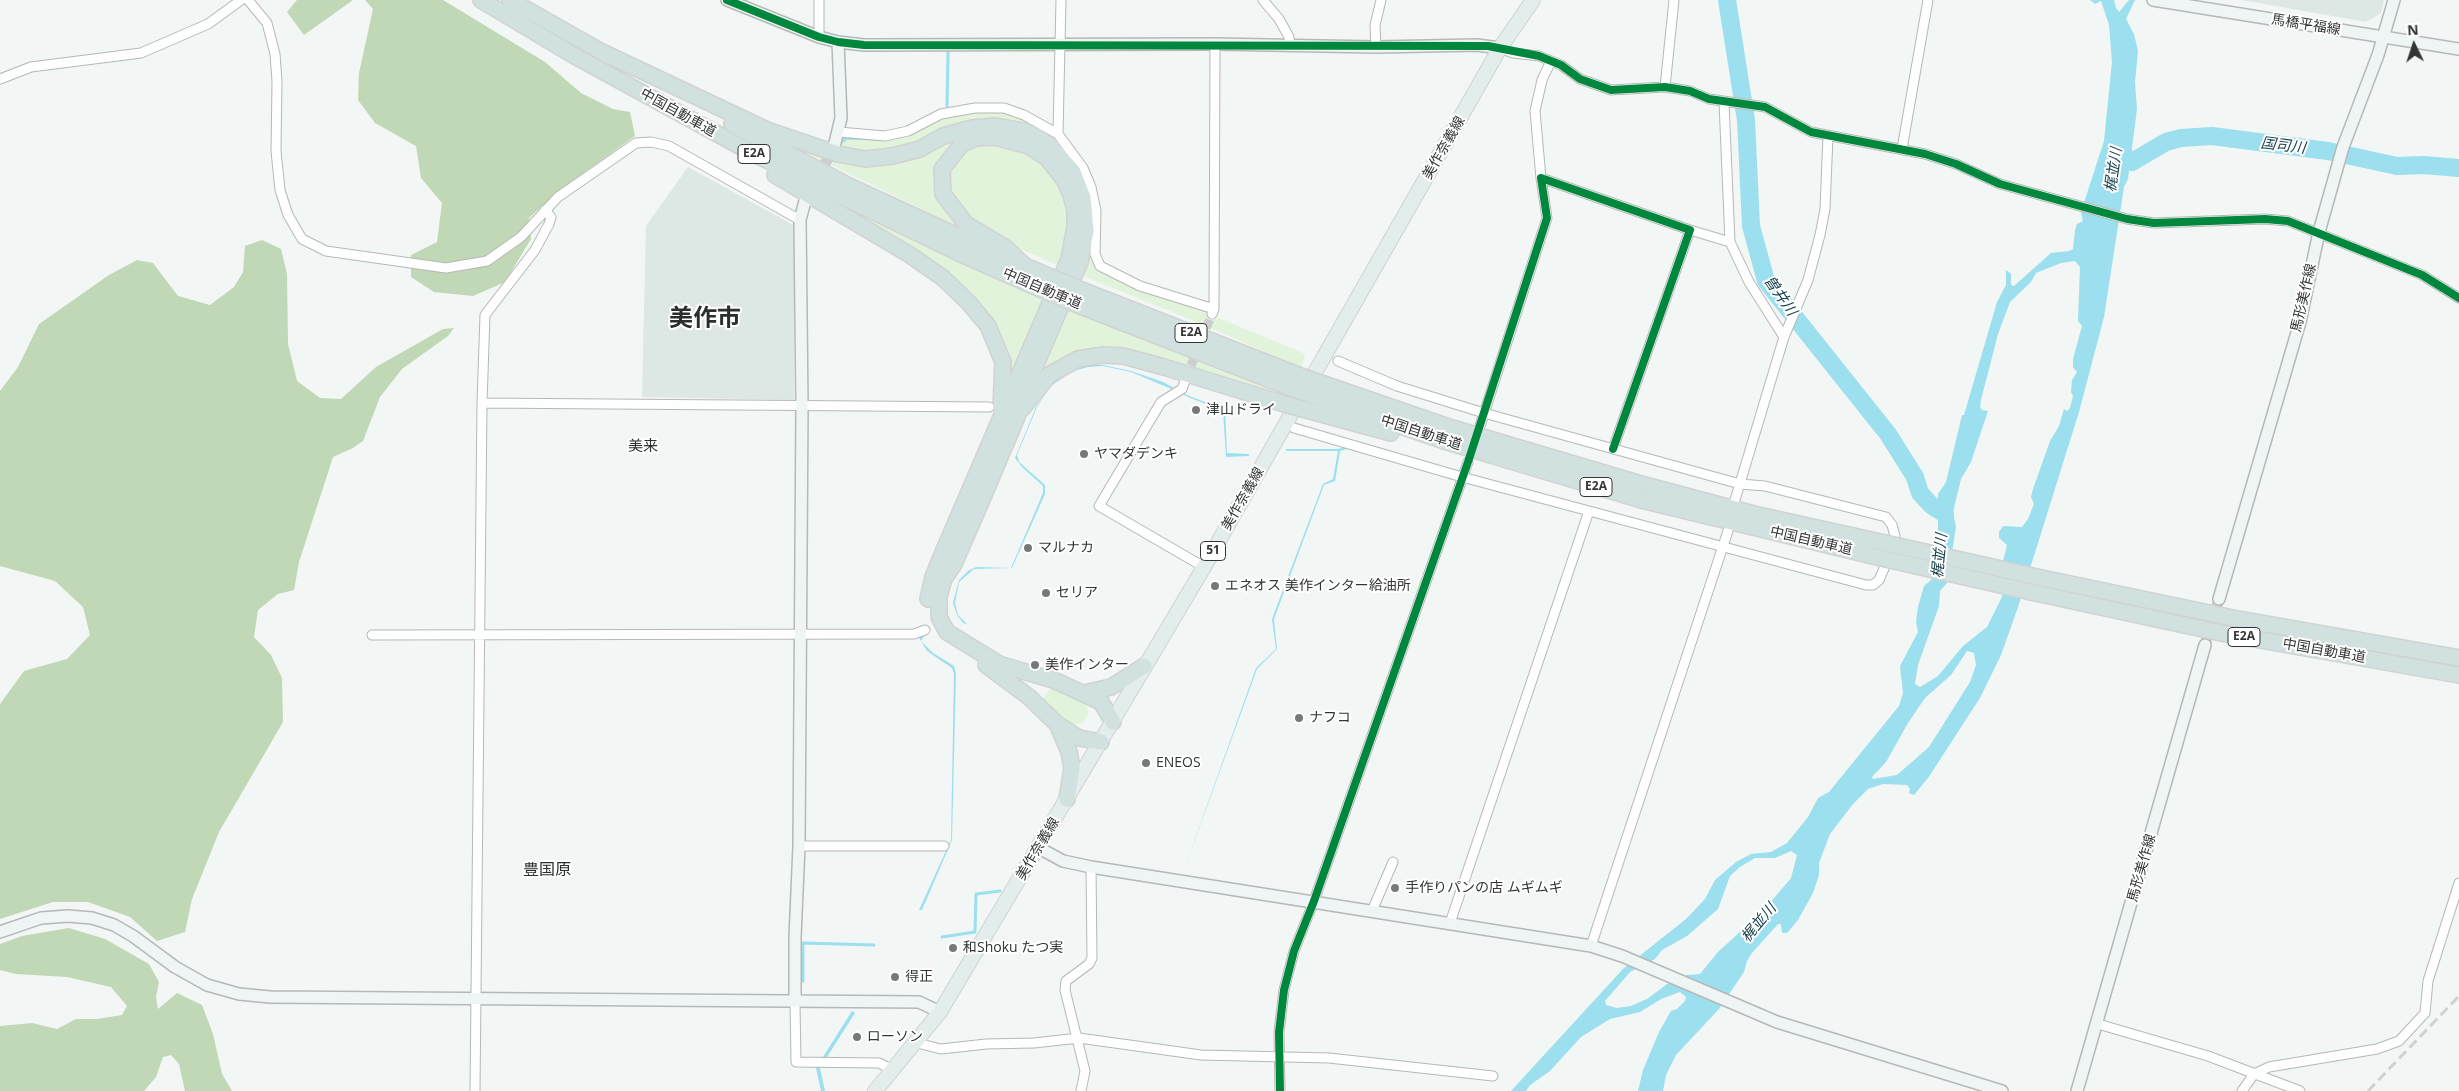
<!DOCTYPE html>
<html>
<head>
<meta charset="utf-8">
<style>
	body { margin:0 }
	#map { position:relative; width:2459px; height:1091px; overflow:hidden; background:#f2f6f4; font-family:"Open Sans",sans-serif }
	canvas { display:block }
	.north { position:absolute; left:2389px; top:20px; width:50px; height:50px; -webkit-text-stroke:4px #fff; paint-order:stroke; rotate:356deg; font-size:14px; font-weight:700; line-height:20px; text-align:center; color:#323534 }
	.north::after { content:''; display:block; margin:auto; width:18px; height:22px; background:#323534; clip-path:polygon(50% 0,100% 100%,50% 72%,0 100%) }
</style>
</head>
<body>
<div id="map">
<canvas width="2459" height="1091"></canvas>
<div class="north">N</div>
</div>
<script>
const ctx = document.querySelector('canvas').getContext('2d');
ctx.lineJoin = 'round';
function fill(path, color) {
  ctx.fillStyle = color;
  ctx.fill(path, 'evenodd');
}
function toPath(rows) {
  const path = new Path2D();
  for (const r of rows) {
    path.moveTo(r[0], r[1]);
    for (let i = 2; i < r.length; i += 2) path.lineTo(r[i], r[i + 1]);
  }
  return path;
}
function stroke(path, color, width, dash) {
  ctx.strokeStyle = color;
  ctx.lineWidth = width;
  ctx.lineCap = dash ? 'butt' : 'round';
  ctx.setLineDash(dash || []);
  ctx.stroke(path);
}
function drawText(font, color, halo, rows, align = 'center') {
  ctx.font = font + ' "Open Sans","Noto Sans JP",sans-serif';
  ctx.lineWidth = 4;
  ctx.setLineDash([]);
  ctx.textBaseline = 'middle';
  ctx.strokeStyle = halo;
  ctx.fillStyle = color;
  for (const [text, x, y, turn = 0] of rows) {
    ctx.save();
    ctx.translate(x, y);
    ctx.rotate((+turn || 0) * Math.PI / 180);
    ctx.textAlign = isNaN(turn) ? turn : align;
    if (halo) ctx.strokeText(text, 0, 0);
    ctx.fillText(text, 0, 0);
    ctx.restore();
  }
}
fill(toPath([
	[2242,0,2384,0,2381,13,2366,22],
	[688,167,795,226,794,400,642,397,646,226]
]), '#dde7e3');
fill(toPath([
	[976,111,1001,111,1038,124,1059,140,1088,188,1091,254,1097,267,1205,310,1208,315,1204,325,1078,274,1089,236,1025,127,916,144,872,153,841,150,838,142,845,137,875,139,940,118],
	[963,136,949,147,940,160,937,174,966,231,803,151,804,149,844,160],
	[976,143,1017,144,1055,172,1071,214,1062,267,1002,241,967,217,951,194,949,170,953,160],
	[820,195,956,260,1048,301,1008,394,988,319],
	[1064,308,1268,389,1272,392,1104,350,1034,385],
	[1216,317,1303,353,1305,356,1301,368,1209,327],
	[1051,687,1084,702,1089,713,1083,723,1070,725,1058,717,1042,700]
]), '#e1f3da');
fill(toPath([
	[297,0,353,0,304,35,287,12],
	[365,0,443,0,545,62,581,93,613,109,630,112,635,136,561,189,529,218,531,239,505,282,473,296,434,292,411,277,411,255,437,242,442,203,421,178,416,146,375,123,358,100,359,73,373,9],
	[262,240,281,249,287,274,288,344,297,381,320,398,341,399,376,367,443,329,454,328,448,336,402,369,380,397,363,441,353,448,333,457,299,562,294,590,278,594,258,610,254,637,271,655,282,678,283,722,219,832,192,899,185,932,157,941,130,917,88,902,53,902,0,919,0,704,24,671,67,659,90,635,83,607,55,581,0,566,0,391,18,367,39,324,109,275,137,260,153,263,178,296,210,305,234,287,243,272,245,246],
	[69,928,105,939,149,964,159,982,156,997,158,1009,177,993,202,1005,213,1034,222,1074,232,1091,185,1091,179,1064,171,1055,163,1057,156,1077,144,1091,0,1091,0,1026,32,1023,57,1029,76,1019,97,1019,122,1015,127,1006,111,987,67,977,16,974,0,970,0,944,22,936]
]), '#c0d8b5');
fill(toPath([
	[2090,0,2114,0,2116,8,2119,12,2129,0,2135,0,2126,19,2134,34,2138,51,2135,82,2137,109,2128,179,2124,187,2104,317,2079,412,2017,610,2001,655,1980,698,1928,778,1914,795,1909,793,1910,789,1907,785,1883,784,1868,789,1853,804,1830,834,1819,863,1819,875,1813,893,1798,920,1787,933,1782,933,1781,924,1778,924,1752,953,1747,961,1744,972,1719,1009,1676,1055,1666,1075,1663,1091,1638,1091,1643,1070,1659,1032,1671,1011,1677,1009,1685,1001,1686,997,1680,992,1661,999,1640,1012,1610,1019,1581,1037,1550,1071,1530,1085,1526,1091,1511,1091,1623,969,1686,919,1705,899,1715,880,1736,862,1751,854,1771,852,1787,843,1808,817,1818,798,1829,792,1899,706,1903,693,1900,666,1918,632,1916,622,1918,607,1924,586,1931,580,1938,528,1938,494,1946,482,1962,415,1964,415,1997,302,2006,285,2006,270,2011,274,2011,285,2014,286,2051,253,2069,251,2073,249,2075,230,2077,224,2083,221,2081,212,2104,141,2112,62,2109,25,2101,1,2095,4],
	[2075,261,2080,267,2078,321,2082,326,2073,359,2073,367,2077,372,2072,380,2071,392,2073,396,2070,408,2067,411,2064,409,2059,426,2050,441,2033,489,2031,497,2034,504,2028,519,2022,527,2003,526,1999,532,1999,538,2007,545,2003,561,2002,597,1987,627,1963,646,1938,676,1920,687,1915,684,1918,665,1939,606,1940,591,1947,583,1956,527,1953,512,1961,479,1971,462,1988,411,1982,410,1980,407,1981,400,1998,334,2010,302,2031,282,2036,273,2061,263],
	[1967,651,1974,653,1976,665,1970,682,1929,747,1897,775,1873,779,1872,777,1886,762,1908,723,1925,698,1951,675],
	[1791,851,1797,855,1791,878,1764,910,1718,952,1700,974,1687,975,1667,984,1647,999,1631,1006,1617,1008,1606,1005,1605,1001,1630,972,1655,959,1662,950,1687,936,1718,909,1730,876,1740,867,1755,858,1775,858],
	[1089,365,1103,365,1131,371,1163,382,1176,389,1174,390,1131,372,1103,366,1088,367,1070,372,1050,387,1037,407,1017,455,1019,462,1045,485,1045,494,1012,568,974,569,959,582,955,603,958,615,967,624,963,623,957,615,953,603,959,580,968,571,976,567,1011,568,1043,493,1043,486,1022,467,1015,458,1036,407,1055,380,1078,367],
	[1182,393,1225,410,1227,453,1249,454,1249,456,1226,457,1223,411,1181,394],
	[1348,447,1582,513,1471,484,1361,452,1347,449,1340,451,1335,481,1324,485,1274,619,1277,649,1257,669,1184,870,1256,668,1276,649,1272,619,1323,484,1333,479,1338,451,1286,451,1286,449,1337,449],
	[925,634,921,641,933,653,954,666,956,674,952,840,922,910,919,910,951,840,954,673,952,668,927,651,918,636],
	[852,1011,855,1013,820,1068,825,1091,821,1091,816,1068]
]), '#9cdfee');
stroke(toPath([
	[947,106,948,52],
	[840,143,847,138,879,139],
	[942,937,975,932,976,894,1000,891],
	[803,981,803,943,874,945]
]), '#9cdfee', 3);
stroke(toPath([
	[1727,0,1746,120,1751,226,1766,281,1888,434,1915,477,1920,493,1931,505,1945,514],
	[2117,149,2132,162,2166,142,2181,138,2212,136,2328,151,2397,166,2424,165,2459,168]
]), '#9cdfee', 18);
stroke(toPath([
	[1186,378,1212,314]
]), '#cccfce', 9, [9, 4.5]);
stroke(toPath([
	[817,179,834,147],
	[2205,645,2219,599]
]), '#cccfce', 11, [11, 5.5]);
const street = toPath([
	[248,0,267,23,275,54,277,81,276,151,280,190,288,215,302,239,326,251,446,268,487,261,521,237,558,197,636,143,651,142,669,146,800,220],
	[1263,0,1279,19,1289,37,1290,46],
	[819,37,819,0],
	[1376,47,1375,25,1381,0],
	[1500,48,1513,53,1539,56,1561,65,1580,79,1611,90,1665,87,1690,91,1709,99,1765,107,1811,132,1925,154,1956,164,2000,184,2127,219,2154,223,2265,219,2288,221,2422,275,2459,298],
	[0,79,31,67,141,53,208,24,241,0],
	[1665,87,1674,0],
	[1724,102,1730,242],
	[839,132,885,136,908,131,941,114,975,108,1004,108,1024,115,1058,134,1083,168,1091,187,1096,211,1095,254,1100,266,1140,286,1214,309],
	[1058,134,1061,0],
	[1902,149,1928,0],
	[1541,178,1535,111,1542,80,1551,61],
	[1690,230,1730,242,1749,282,1784,337],
	[1212,314,1214,309,1215,44],
	[1186,378,1182,389,1161,402,1099,506,1204,567],
	[482,403,989,407],
	[1480,426,1547,218,1541,178,1690,230,1613,449],
	[1294,428,1462,477,1866,585,1873,585,1879,580,1892,550,1895,536,1892,525,1886,517,1765,486,1740,484,1484,413,1397,386,1338,361],
	[1735,500,1784,337,1808,280,1820,235,1825,209,1828,136],
	[372,635,914,634,925,630],
	[799,846,944,846],
	[1372,911,1393,862],
	[1450,923,1589,511],
	[1591,946,1728,531],
	[795,1002,796,1062,879,1063,893,1070],
	[2098,1024,2208,1056,2300,1091],
	[917,1043,941,1049,986,1044,1034,1043,1079,1038,1201,1055,1329,1058,1493,1076],
	[475,1091,482,403,485,315,535,250,549,224,551,217,545,210],
	[1081,1091,1085,1071,1065,990,1066,981,1089,964,1092,958,1091,867],
	[1280,1091,1279,1032,1284,990,1294,951,1314,901,1468,462],
	[2242,1091,2254,1074,2269,1067,2377,1049,2399,1041,2425,1013,2428,981,2459,883]
]);
const secondary = toPath([
	[727,0,819,37,838,42,864,45,1215,44,1376,47,1477,45,1500,48],
	[2153,0,2459,49],
	[834,147,841,118,838,42],
	[2219,599,2300,322,2319,232,2343,147,2378,55,2394,0],
	[1039,848,1063,861,1091,867,1591,946,1622,956,1777,1022,2002,1091],
	[0,932,41,918,68,916,92,918,114,925,133,936,175,967,207,985,239,994,270,997,919,1002,940,1012],
	[795,1002,795,937,799,846,802,406,800,220,805,201],
	[2077,1091,2205,645]
]);
const primary = toPath([
	[875,1091,940,1012,1204,567,1500,48,1533,0]
]);
const highway = toPath([
	[481,0,573,55,756,155,963,255,1038,288],
	[510,0,609,56],
	[602,52,767,130,838,154,865,159,893,156,920,149,943,136,972,128,995,126,1024,131,1038,138,1050,146,1073,172,1083,198,1086,231,1080,262,1023,394,1017,417,978,509,954,564,944,579,939,596,939,617,947,632,999,664,1056,681,1101,702,1113,722],
	[732,124,849,186,992,252,1044,274],
	[775,175,910,255,943,278,969,303,988,326,1003,362,1001,407],
	[1084,291,1298,375],
	[1078,305,1291,388],
	[1324,384,1452,428,1641,484,1754,514,1885,543],
	[1317,397,1447,442,1641,500,1881,558],
	[1022,409,1049,375,1078,359,1103,355,1123,356,1164,367,1281,403],
	[1310,411,1391,433],
	[2037,577,2233,618,2459,658],
	[2031,592,2226,634,2459,675],
	[928,599,933,577,941,557,1069,259,1075,227,1075,210,1071,195,1065,181,1047,158,1029,146,995,137,976,138,962,144,942,169,943,194,966,224,1006,248,1026,267],
	[986,665,1029,697,1057,724,1069,752,1072,768,1067,799],
	[1084,693,1111,687,1144,666],
	[1057,724,1079,738,1101,742]
]);
stroke(street, '#b6b8b7', 11);
stroke(secondary, '#b6b8b7', 14);
stroke(primary, '#d1d3d2', 16);
stroke(highway, '#d1d3d2', 18);
stroke(street, '#fdfefd', 9);
stroke(secondary, '#eff5f5', 11);
stroke(primary, '#e3edec', 14);
stroke(highway, '#d1e1e0', 15);
stroke(toPath([
	[2368,1091,2459,996]
]), '#d0d1d0', 3, [10, 5]);
const highwayBridge = toPath([
	[1044,274,1084,291],
	[1038,288,1078,305],
	[1298,375,1324,384],
	[1291,388,1317,397],
	[1281,403,1310,411],
	[1885,543,2037,577],
	[1881,558,2031,592]
]);
stroke(highwayBridge, '#d1d3d2', 18, []);
stroke(highwayBridge, '#d1e1e0', 15);
stroke(toPath([
	[727,0,819,37,838,42,864,45,1488,46,1539,56,1561,65,1580,79,1611,90,1665,87,1690,91,1709,99,1765,107,1811,132,1925,154,1956,164,2000,184,2127,219,2154,223,2265,219,2288,221,2422,275,2459,298],
	[1280,1091,1279,1032,1284,990,1294,951,1314,901,1468,462,1547,218,1541,178,1690,230,1613,449]
]), '#00873e', 8);
for (const [x, y, r, color] of [
	[1196,410,5,"#757977"],
	[1084,454,5,"#757977"],
	[1028,548,5,"#757977"],
	[1215,586,5,"#757977"],
	[1046,593,5,"#757977"],
	[1035,665,5,"#757977"],
	[1299,718,5,"#757977"],
	[1146,763,5,"#757977"],
	[1395,888,5,"#757977"],
	[953,948,5,"#757977"],
	[895,977,5,"#757977"],
	[857,1037,5,"#757977"]
]) {
  const dot = new Path2D();
  dot.arc(x, y, r, 0, 2 * Math.PI);
  ctx.fillStyle = color;
  ctx.fill(dot);
  stroke(dot, '#fff', 2);
}
for (const [x, y, w] of [
	[754,154,32],
	[1191,333,32],
	[1596,487,32],
	[1213,551,25],
	[2244,637,32]
]) {
  const box = new Path2D();
  box.roundRect(x - w / 2, y - 9.5, w, 19, 4);
  ctx.fillStyle = '#fff';
  ctx.fill(box);
  stroke(box, '#323534', 1);
}
drawText('bold 12px', '#323534', null, [
	["E2A",754,154],
	["E2A",1191,333],
	["E2A",1596,487],
	["51",1213,551],
	["E2A",2244,637]
]);
drawText('14px', '#323534', '#fff', [
	["馬橋平福線",2306,25,9],
	["中国自動車道",678,113,29],
	["美作奈義線",1444,148,-60],
	["中国自動車道",1042,289,23],
	["馬形美作線",2304,298,-77],
	["中国自動車道",1421,433,18],
	["美作奈義線",1243,499,-60],
	["中国自動車道",1811,541,13],
	["中国自動車道",2324,651,10],
	["美作奈義線",1038,849,-59],
	["馬形美作線",2142,868,-74]
]);
drawText('14px', '#323534', '#fff', [
	["津山ドライ",1206,410],
	["ヤマダデンキ",1094,454],
	["マルナカ",1038,548],
	["エネオス 美作インター給油所",1225,586],
	["セリア",1056,593],
	["美作インター",1045,665],
	["ナフコ",1309,718],
	["ENEOS",1156,763],
	["手作りパンの店 ムギムギ",1405,888],
	["和Shoku たつ実",963,948],
	["得正",905,977],
	["ローソン",867,1037]
], 'left');
drawText('italic 15px', '#143f4a', '#fff', [
	["国司川",2283,146,7],
	["梶並川",2114,170,-82],
	["曽井川",1780,296,55],
	["梶並川",1940,556,-84],
	["梶並川",1759,923,-50]
]);
drawText('15px', '#2a2f2d', '#fff', [
	["美来",643,447]
]);
drawText('16px', '#2a2f2d', '#fff', [
	["豊国原",547,870]
]);
drawText('bold 24px', '#2a2f2d', '#fff', [
	["美作市",705,319]
]);
</script>
</body>
</html>
